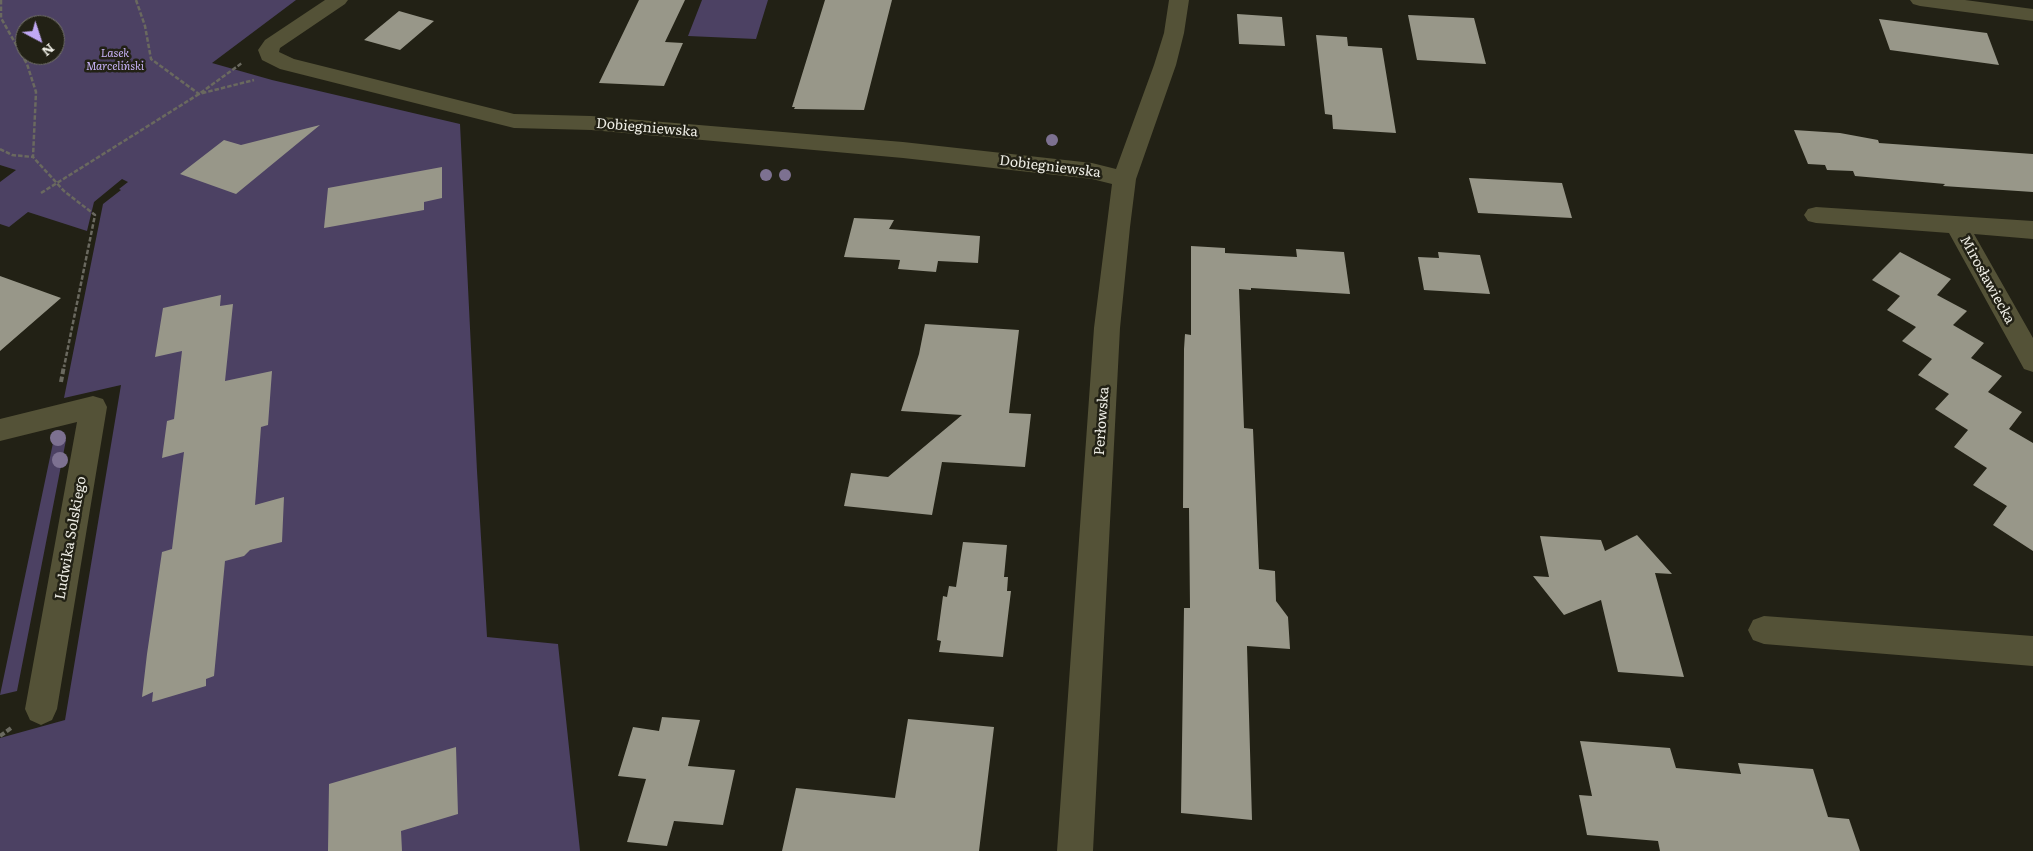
<!DOCTYPE html>
<html>
<head>
<meta charset="utf-8">
<style>
	body { margin:0 }
	#map { position:relative; width:2033px; height:851px; overflow:hidden; background:#222115; font-family:Literata,serif }
	canvas { display:block }
	.north { position:absolute; left:15px; top:15px; width:50px; height:50px; box-sizing:border-box; background:#222115; border:1px solid #737268; border-radius:50%; rotate:140deg; font-size:14px; font-weight:700; line-height:20px; text-align:center; color:#edece4 }
	.north::after { content:''; display:block; margin:auto; width:18px; height:22px; background:#c0a8f3; clip-path:polygon(50% 0,100% 100%,50% 72%,0 100%) }
</style>
</head>
<body>
<div id="map">
<canvas width="2033" height="851"></canvas>
<div class="north">N</div>
</div>
<script>
const ctx = document.querySelector('canvas').getContext('2d');
ctx.lineJoin = 'round';
function fill(path, color) {
  ctx.fillStyle = color;
  ctx.fill(path, 'evenodd');
}
function toPath(rows) {
  const path = new Path2D();
  for (const r of rows) {
    path.moveTo(r[0], r[1]);
    for (let i = 2; i < r.length; i += 2) path.lineTo(r[i], r[i + 1]);
  }
  return path;
}
function stroke(path, color, width, dash) {
  ctx.strokeStyle = color;
  ctx.lineWidth = width;
  ctx.lineCap = dash ? 'butt' : 'round';
  ctx.setLineDash(dash || []);
  ctx.stroke(path);
}
function drawText(font, color, halo, rows, align = 'center') {
  ctx.font = font + ' Literata,serif';
  ctx.lineWidth = 5;
  ctx.setLineDash([]);
  ctx.textBaseline = 'middle';
  ctx.strokeStyle = halo;
  ctx.fillStyle = color;
  for (const [text, x, y, turn = 0] of rows) {
    ctx.save();
    ctx.translate(x, y);
    ctx.rotate((+turn || 0) * Math.PI / 180);
    ctx.textAlign = isNaN(turn) ? turn : align;
    if (halo) ctx.strokeText(text, 0, 0);
    ctx.fillText(text, 0, 0);
    ctx.restore();
  }
}
fill(toPath([
	[0,0,296,0,212,63,272,80,460,124,477,471,487,637,558,644,580,851,0,851,0,738,65,720,121,385,64,398,103,204,121,190,119,189,128,182,122,179,94,202,87,231,28,212,9,227,0,224,0,182,16,170,0,165],
	[25,25,55,25,55,55,25,55],
	[702,0,768,0,756,39,688,36],
	[66,440,17,691,0,695,53,443]
]), '#4c4163');
fill(toPath([
	[639,0,685,0,665,42,683,43,664,86,599,83],
	[825,0,892,0,864,110,794,109,795,107,792,107],
	[399,11,434,21,400,50,364,40],
	[1237,14,1282,17,1285,46,1239,44],
	[1408,15,1474,18,1486,64,1417,60],
	[1879,19,1987,33,1999,65,1890,50],
	[1316,35,1347,37,1348,46,1382,48,1396,133,1333,129,1332,115,1325,114],
	[320,125,236,194,180,174,224,140,241,145],
	[1794,130,1840,133,1878,140,1879,143,2033,154,2033,192,1943,186,1945,184,1855,176,1853,171,1827,170,1825,165,1808,164],
	[442,167,442,198,424,202,424,210,324,228,328,188],
	[1469,178,1562,183,1572,218,1478,213],
	[854,218,894,220,889,229,980,236,978,263,938,261,936,272,898,269,900,260,844,257],
	[1191,246,1225,248,1225,253,1297,257,1296,249,1344,252,1350,294,1251,288,1251,290,1239,289,1244,428,1253,429,1259,569,1275,571,1276,601,1288,617,1290,649,1247,646,1252,820,1181,813,1184,608,1190,608,1189,508,1183,508,1184,349,1185,334,1191,335],
	[1438,252,1480,255,1490,294,1424,290,1418,257,1439,258],
	[1900,252,1951,279,1937,295,1967,311,1953,325,1984,343,1971,358,2002,376,1988,392,2022,412,2009,429,2033,443,2033,551,1993,525,2007,506,1973,485,1987,468,1954,447,1968,430,1935,409,1949,394,1918,375,1932,359,1902,341,1916,327,1887,310,1900,296,1872,280],
	[0,276,61,298,0,351],
	[221,295,220,306,233,304,225,381,272,371,268,425,261,427,255,505,284,497,282,542,250,550,244,556,225,561,214,676,206,679,206,686,152,702,153,692,142,697,147,654,162,552,172,549,184,452,162,458,167,421,174,419,182,351,155,357,163,308],
	[925,324,1019,330,1009,413,1031,414,1025,467,942,462,932,515,844,506,851,473,888,477,962,415,901,411,919,354],
	[1637,535,1672,574,1655,573,1684,677,1618,672,1601,600,1564,615,1533,576,1549,577,1540,536,1601,540,1605,551],
	[963,542,1007,545,1004,577,1008,577,1007,591,1011,591,1003,657,939,652,941,641,937,640,943,596,947,597,949,586,956,587],
	[662,717,700,720,688,766,735,770,723,825,674,821,667,846,627,842,646,779,618,776,633,727,659,731],
	[908,719,994,727,979,851,782,851,796,788,895,798],
	[1580,741,1670,748,1676,768,1741,774,1738,763,1813,769,1828,817,1849,819,1860,851,1660,851,1658,841,1587,835,1579,795,1592,796],
	[456,747,458,814,401,831,402,851,328,851,329,784]
]), '#989789');
stroke(toPath([
	[1,0,1,18,27,64,36,92,33,157,64,191,95,215,64,367],
	[136,0,145,26,151,59,199,94,254,80],
	[0,149,12,155,33,157],
	[41,193,199,94,242,63]
]), '#6a695f', 2.5, [4.5, 2]);
stroke(toPath([
	[61,382,64,366],
	[0,736,11,728]
]), '#6a695f', 4, [5.5, 2.5]);
fill(toPath([
	[325,0,348,0,345,4,280,48,279,52,294,59,514,114,591,116,903,142,1092,163,1116,169,1154,65,1164,33,1169,0,1189,0,1184,33,1176,65,1136,179,1130,227,1120,328,1093,851,1057,851,1094,328,1112,184,1092,179,903,158,591,130,514,128,280,69,262,60,258,50,265,40,325,0],
	[1910,0,1965,0,2033,9,2033,21,1920,6,1913,4,1910,0],
	[1816,207,2033,221,2033,239,1974,234,2033,338,2033,372,2024,369,1949,233,1816,223,1808,221,1804,215,1808,209,1816,207],
	[93,396,103,399,107,407,57,709,52,720,41,725,30,720,25,709,77,422,0,441,0,419,93,396],
	[1764,616,2033,636,2033,666,1764,644,1753,640,1748,630,1753,620,1764,616]
]), '#545237');
ctx.fillStyle = '#7d7191';
for (const [x, y, r] of [
	[1052,140,6],
	[766,175,6],
	[785,175,6],
	[58,438,8],
	[60,460,8]
]) {
  ctx.beginPath();
  ctx.arc(x, y, r, 0, 2 * Math.PI);
  ctx.fill();
}
drawText('italic 11px', '#c8b3f7', '#222115', [
	["Lasek",115,54],
	["Marceliński",115,67]
]);
drawText('14px', '#edece4', '#222115', [
	["Dobiegniewska",647,128,5],
	["Dobiegniewska",1050,167,7],
	["Mirosławiecka",1987,280,61],
	["Perłowska",1102,421,-86],
	["Ludwika Solskiego",71,538,-80]
]);
</script>
</body>
</html>
